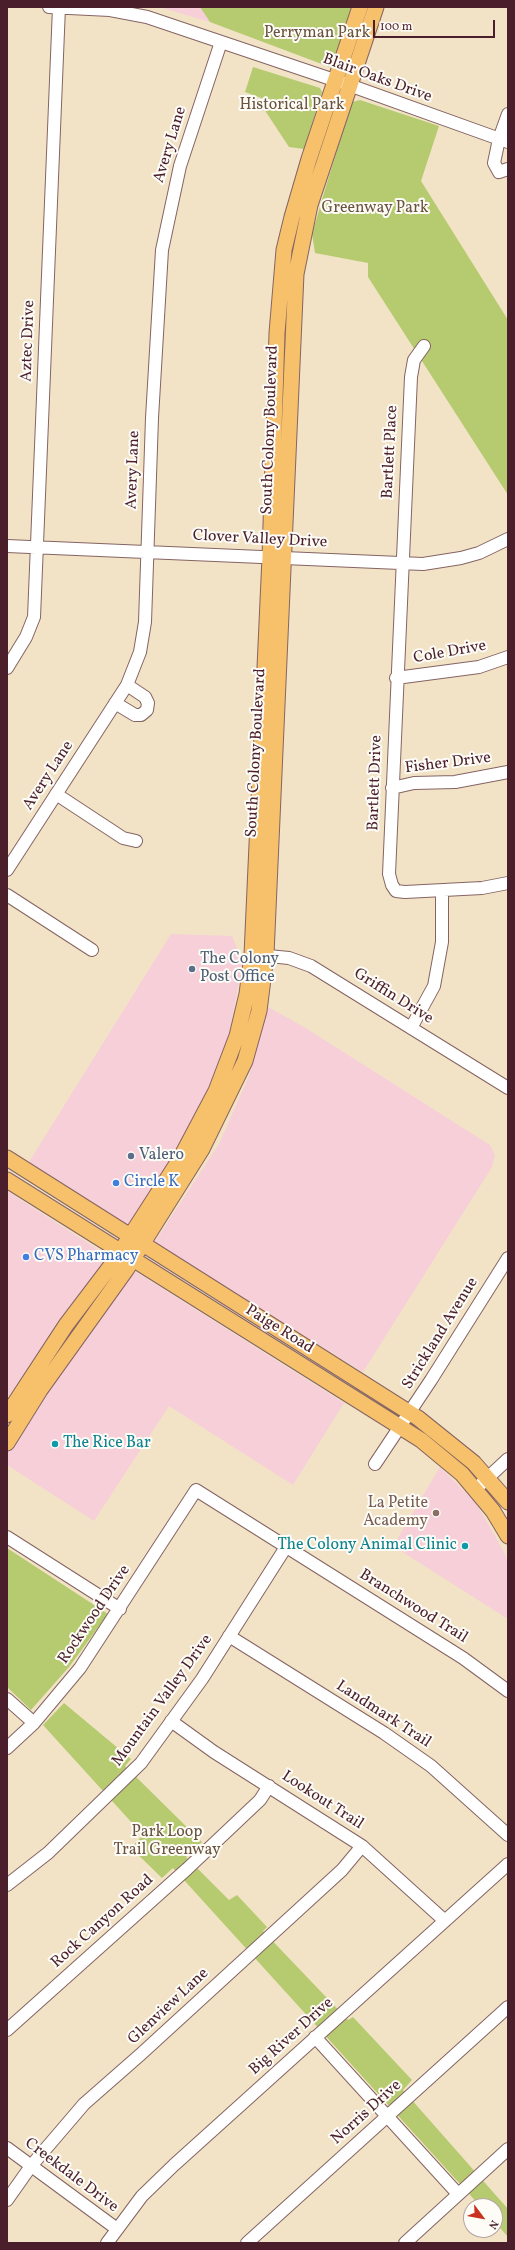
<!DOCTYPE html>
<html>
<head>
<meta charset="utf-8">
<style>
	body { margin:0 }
	#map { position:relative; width:515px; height:2250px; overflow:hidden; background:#f2e3c7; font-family:Vollkorn,serif }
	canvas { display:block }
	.frame { position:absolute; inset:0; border:8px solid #4a1f2b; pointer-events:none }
	.north { position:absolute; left:463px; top:2198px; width:40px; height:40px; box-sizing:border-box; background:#fdfcf7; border:1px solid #b5a4a5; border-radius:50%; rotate:122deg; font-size:11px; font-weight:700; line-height:16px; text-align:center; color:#4a1f2b }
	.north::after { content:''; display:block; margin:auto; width:14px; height:18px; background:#c8321e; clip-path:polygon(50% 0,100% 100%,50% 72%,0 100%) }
	.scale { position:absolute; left:373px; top:20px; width:122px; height:18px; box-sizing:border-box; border:2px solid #4a1f2b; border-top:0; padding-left:5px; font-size:12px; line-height:14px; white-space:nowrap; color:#4a1f2b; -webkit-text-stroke:3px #fdfcf7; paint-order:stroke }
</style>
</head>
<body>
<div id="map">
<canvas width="515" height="2250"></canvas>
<div class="frame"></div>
<div class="north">N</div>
<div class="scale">100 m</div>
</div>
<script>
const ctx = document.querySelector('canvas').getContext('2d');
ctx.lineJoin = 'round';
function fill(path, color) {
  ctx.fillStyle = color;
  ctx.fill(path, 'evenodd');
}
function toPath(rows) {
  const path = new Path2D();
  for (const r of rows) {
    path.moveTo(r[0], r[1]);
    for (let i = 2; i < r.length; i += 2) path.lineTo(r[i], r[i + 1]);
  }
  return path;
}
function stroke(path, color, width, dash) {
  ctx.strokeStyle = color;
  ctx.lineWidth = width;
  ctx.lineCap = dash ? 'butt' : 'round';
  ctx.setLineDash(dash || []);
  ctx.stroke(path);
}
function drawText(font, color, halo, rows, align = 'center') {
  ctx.font = font + ' Vollkorn,serif';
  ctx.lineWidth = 4;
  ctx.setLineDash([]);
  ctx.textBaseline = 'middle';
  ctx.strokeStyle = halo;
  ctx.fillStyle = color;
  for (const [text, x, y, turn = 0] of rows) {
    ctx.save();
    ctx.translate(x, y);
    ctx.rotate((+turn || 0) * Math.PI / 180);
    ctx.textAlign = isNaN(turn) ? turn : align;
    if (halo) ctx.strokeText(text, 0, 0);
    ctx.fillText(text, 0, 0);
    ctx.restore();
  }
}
fill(toPath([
	[159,7,200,7,210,22],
	[171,934,232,936,243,963,225,1053,195,1121,128,1225,29,1162],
	[268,1007,304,1027,490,1145,495,1155,492,1167,363,1372,154,1243,219,1144,249,1076],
	[7,1191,108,1256,7,1398],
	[133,1270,344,1403,293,1485,169,1406,94,1521,7,1465,7,1453,75,1351],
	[440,1467,476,1503,504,1552,508,1562,508,1619,393,1546]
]), '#f6cfd8');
fill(toPath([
	[200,7,354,7,335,69,210,22],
	[253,67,320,88,322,92,304,149,289,147,262,106,264,99,245,92],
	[360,100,439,126,421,181,508,320,508,495,368,277,368,263,315,253,312,234,326,186,352,102],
	[7,1548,108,1614,69,1667,31,1710,7,1687],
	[64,1703,131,1759,125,1766,202,1842,186,1857,229,1900,237,1895,267,1927,263,1931,348,2020,353,2017,412,2080,403,2090,508,2209,508,2237,495,2222,495,2206,480,2206,173,1868,162,1878,131,1848,143,1835,43,1725]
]), '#b6cb6f');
const minor = toPath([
	[49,7,110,10,147,17,349,85,508,142],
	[508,114,499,139,494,163,499,172,508,169],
	[424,346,414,360,411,377,389,874,392,885,396,891,405,892,482,888,508,883],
	[7,546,423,564,461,558,479,553,508,539],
	[7,668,26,637,34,617,59,7],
	[396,678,479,667,508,657],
	[115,703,135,715,141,715,147,710,148,703,145,697,127,685],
	[392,788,414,783,455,782,508,772],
	[56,794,123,838,136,841],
	[7,870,127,685,140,652,145,622,152,418,162,250,180,166,221,42],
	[7,895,92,950],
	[258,955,289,958,311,966,508,1088],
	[411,1028,434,986,442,942,442,891],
	[375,1464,431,1380,508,1258],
	[481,1484,508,1459],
	[7,1537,120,1609],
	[229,1636,384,1733,431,1766,508,1835],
	[7,1699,34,1723],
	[171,1721,214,1752,362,1846,445,1921],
	[7,1748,34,1723,80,1668,196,1490,463,1658,508,1691],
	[7,1885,48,1853,141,1763,202,1679,286,1547],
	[7,2030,187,1869,260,1800,269,1786],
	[315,2037,458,2194],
	[7,2148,117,2229],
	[7,2200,31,2166,84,2104,141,2054,342,1870,362,1846],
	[107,2243,142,2196,174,2165,508,1864],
	[247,2243,508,2007],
	[405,2243,508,2149]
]);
const major = toPath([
	[7,1158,418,1418,474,1463,508,1502],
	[7,1180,421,1440,462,1474,493,1511,508,1536],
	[7,1415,66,1325,113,1263,180,1159,216,1091,237,1036,247,994,252,955,270,557,277,333,284,250,292,217,309,159,360,7],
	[7,1443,40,1390,126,1270,202,1149,245,1061,259,1011,266,955,296,274,310,205,376,7]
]);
stroke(minor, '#856462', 14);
stroke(major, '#856462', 17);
stroke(minor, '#fff', 12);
stroke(major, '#f7c06b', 15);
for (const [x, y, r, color] of [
	[192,969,4,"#5c6f8a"],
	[131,1156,4,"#5c6f8a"],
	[116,1183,4,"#3f7fe0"],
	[26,1257,4,"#3f7fe0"],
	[55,1444,4,"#0f9aa8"],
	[436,1513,4,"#8d6e63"],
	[465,1546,4,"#0f9aa8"]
]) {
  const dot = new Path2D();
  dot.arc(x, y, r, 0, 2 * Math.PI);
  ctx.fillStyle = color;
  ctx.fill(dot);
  stroke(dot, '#fdfcf7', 1.5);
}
drawText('16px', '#6a533f', '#fdfcf7', [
	["Perryman Park",317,34],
	["Historical Park",292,106],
	["Greenway Park",375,209],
	["Park Loop",167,1833],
	["Trail Greenway",167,1851]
]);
drawText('16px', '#4a1f2b', '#fdfcf7', [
	["Blair Oaks Drive",377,79,20],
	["Avery Lane",171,145,-73],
	["Aztec Drive",29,341,-88],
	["South Colony Boulevard",271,430,-88],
	["Bartlett Place",391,452,-87],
	["Avery Lane",134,470,-88],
	["Clover Valley Drive",260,540,3],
	["Cole Drive",450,653,-10],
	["South Colony Boulevard",257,753,-87],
	["Fisher Drive",448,764,-7],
	["Avery Lane",49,776,-57],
	["Bartlett Drive",376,783,-88],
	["Griffin Drive",393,997,32],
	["Paige Road",279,1330,32],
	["Strickland Avenue",441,1334,-58],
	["Branchwood Trail",413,1607,32],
	["Rockwood Drive",95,1615,-56],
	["Mountain Valley Drive",163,1701,-54],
	["Landmark Trail",383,1715,33],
	["Lookout Trail",322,1801,33],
	["Rock Canyon Road",103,1922,-42],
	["Glenview Lane",169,2007,-43],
	["Big River Drive",292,2037,-42],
	["Norris Drive",367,2113,-42],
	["Creekdale Drive",71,2176,37]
]);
drawText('16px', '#4e5e75', '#fdfcf7', [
	["The Colony",200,960],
	["Post Office",200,978],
	["Valero",139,1156]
], 'left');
drawText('16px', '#366cbe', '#fdfcf7', [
	["Circle K",124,1183],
	["CVS Pharmacy",34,1257]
], 'left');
drawText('16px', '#0d838f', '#fdfcf7', [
	["The Rice Bar",63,1444],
	["The Colony Animal Clinic",457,1546,"right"]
], 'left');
drawText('16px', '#785e54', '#fdfcf7', [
	["La Petite",428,1504],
	["Academy",428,1522]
], 'right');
</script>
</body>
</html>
